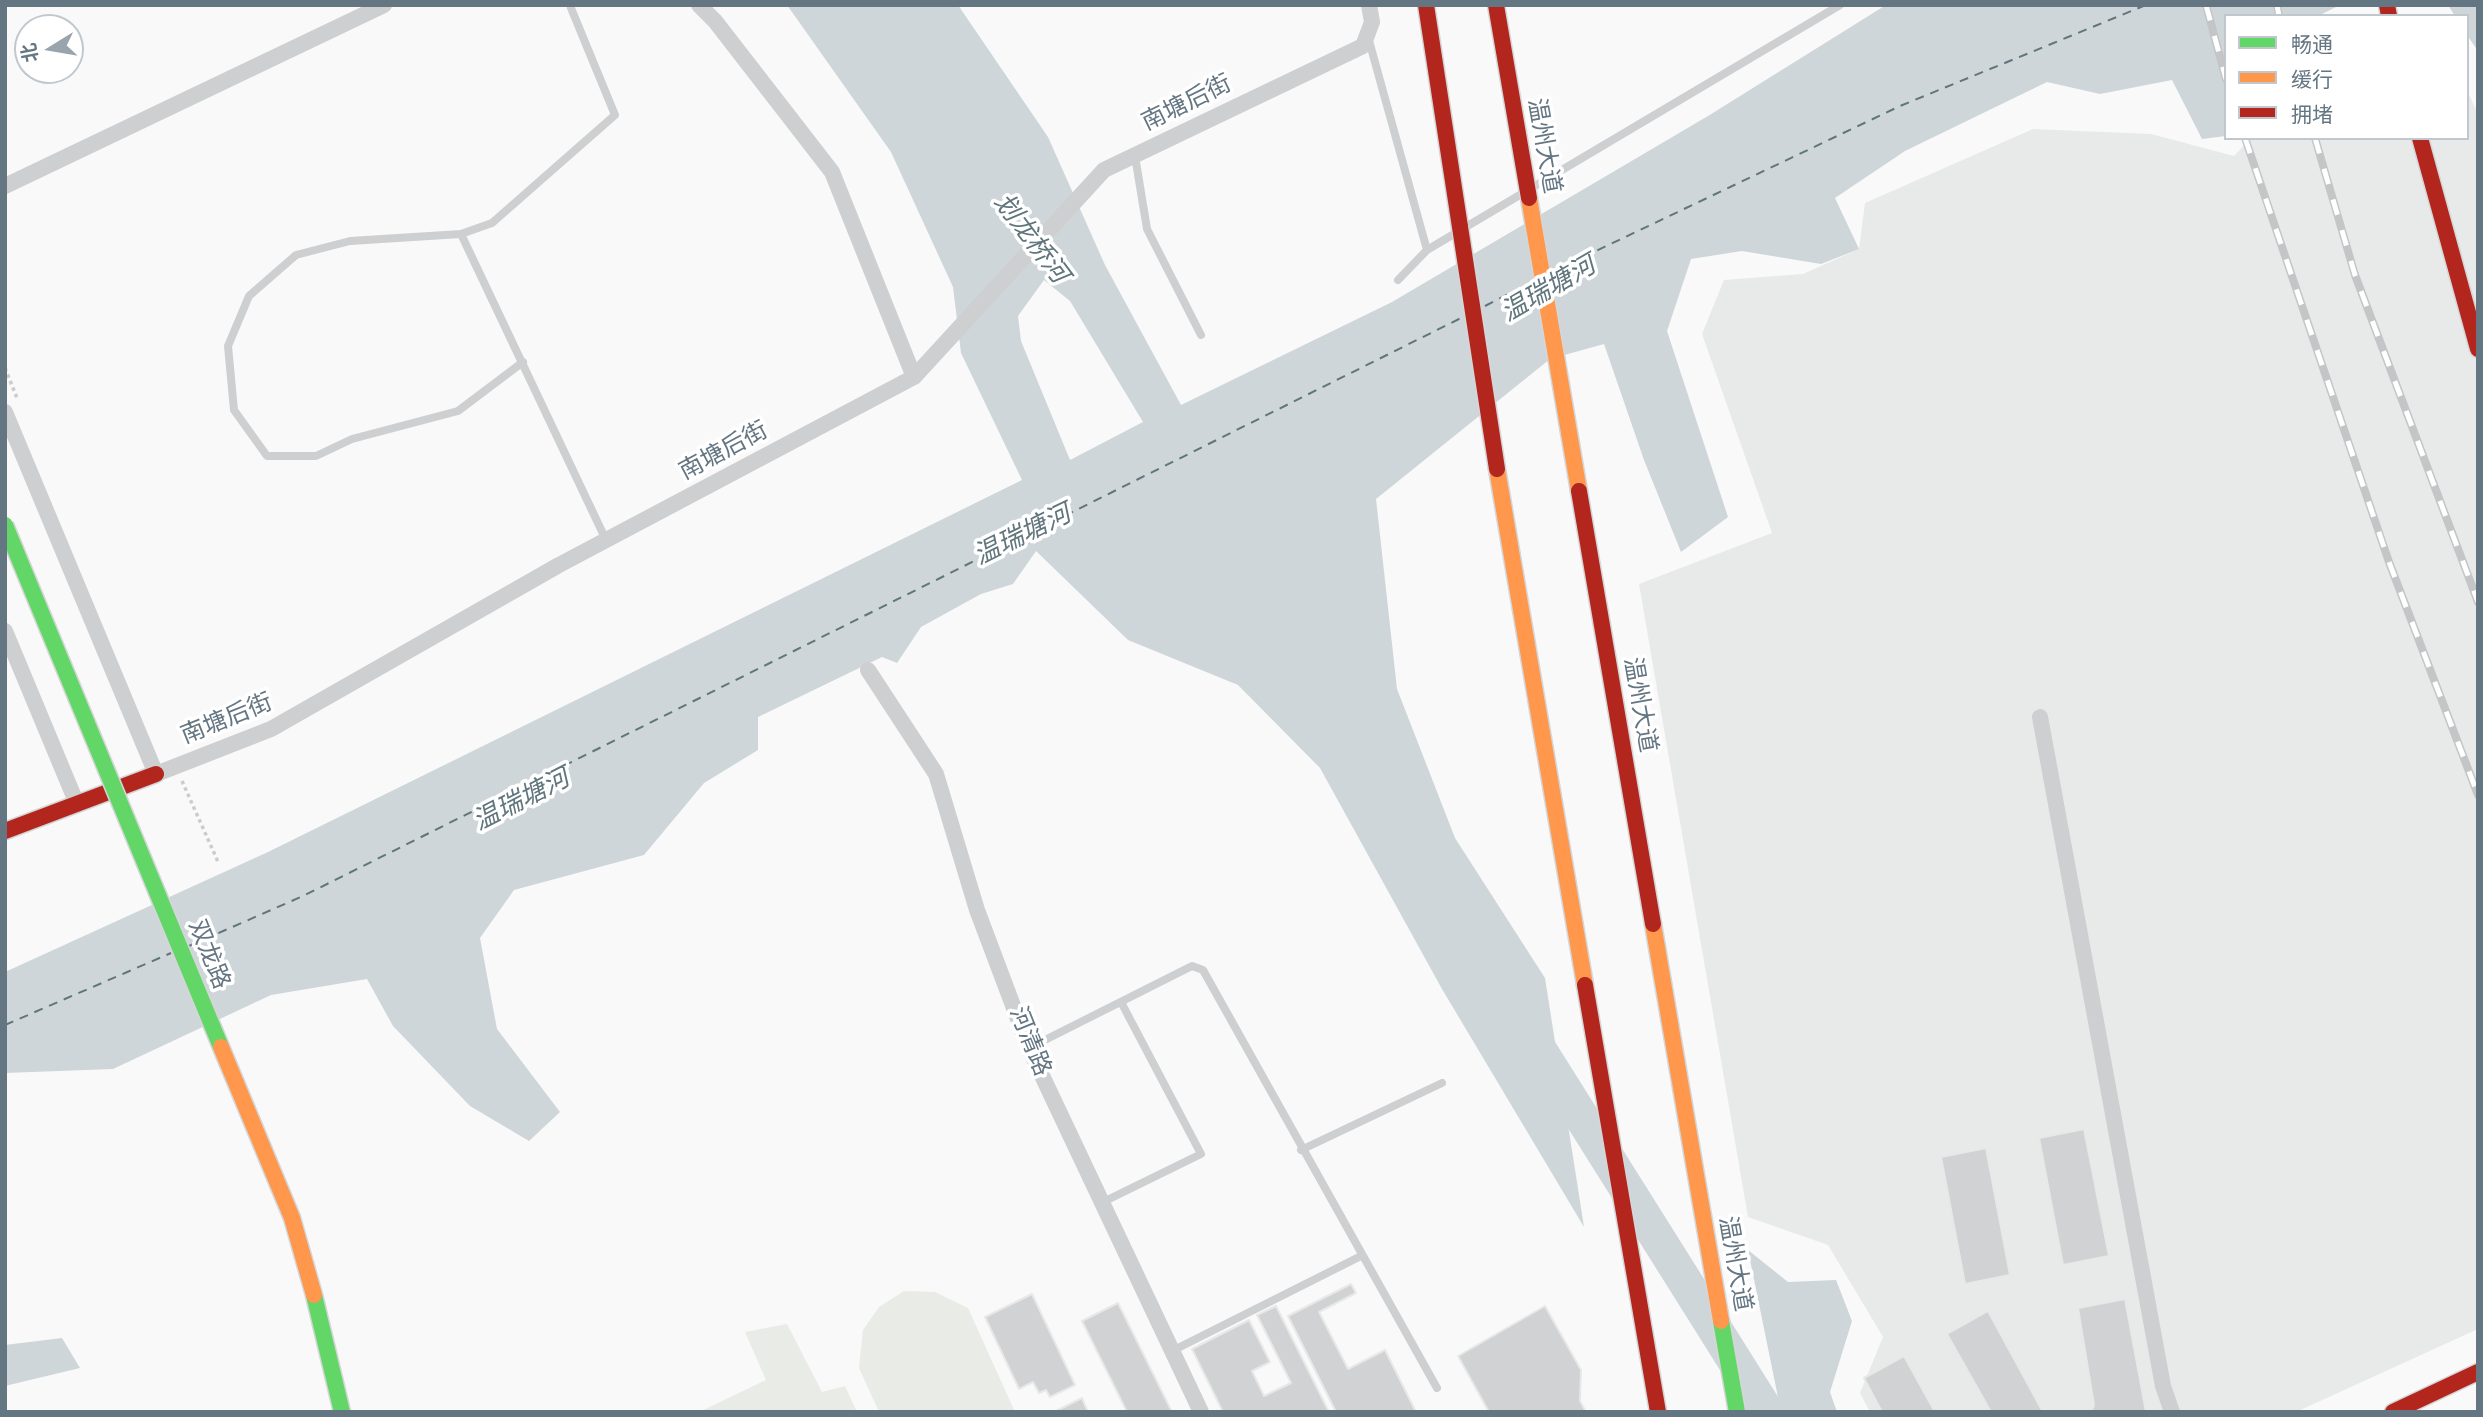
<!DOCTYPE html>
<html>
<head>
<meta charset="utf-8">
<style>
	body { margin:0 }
	#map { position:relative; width:2483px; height:1417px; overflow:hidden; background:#f9f9f9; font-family:Roboto,"Noto Sans SC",sans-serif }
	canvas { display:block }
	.frame { position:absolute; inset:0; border:7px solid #657683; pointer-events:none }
	.legend { position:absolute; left:2224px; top:14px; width:245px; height:126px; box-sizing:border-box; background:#fff; border:2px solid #c1c8cd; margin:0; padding:9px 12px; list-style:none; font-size:21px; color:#657683 }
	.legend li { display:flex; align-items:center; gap:14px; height:35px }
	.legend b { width:35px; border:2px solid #c1c8cd }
	.north { position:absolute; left:14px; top:14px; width:70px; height:70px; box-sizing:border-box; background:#fff; border:2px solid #c1c8cd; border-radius:50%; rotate:259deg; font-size:19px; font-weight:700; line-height:28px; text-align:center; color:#657683 }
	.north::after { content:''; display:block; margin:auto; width:24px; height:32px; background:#99a4ac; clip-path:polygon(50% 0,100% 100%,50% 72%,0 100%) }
</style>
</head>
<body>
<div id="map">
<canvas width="2483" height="1417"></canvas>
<div class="frame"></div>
<ul class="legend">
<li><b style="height:9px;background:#63d668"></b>畅通</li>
<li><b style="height:9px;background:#ff974d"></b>缓行</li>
<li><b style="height:9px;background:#b3261e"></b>拥堵</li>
</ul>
<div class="north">北</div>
</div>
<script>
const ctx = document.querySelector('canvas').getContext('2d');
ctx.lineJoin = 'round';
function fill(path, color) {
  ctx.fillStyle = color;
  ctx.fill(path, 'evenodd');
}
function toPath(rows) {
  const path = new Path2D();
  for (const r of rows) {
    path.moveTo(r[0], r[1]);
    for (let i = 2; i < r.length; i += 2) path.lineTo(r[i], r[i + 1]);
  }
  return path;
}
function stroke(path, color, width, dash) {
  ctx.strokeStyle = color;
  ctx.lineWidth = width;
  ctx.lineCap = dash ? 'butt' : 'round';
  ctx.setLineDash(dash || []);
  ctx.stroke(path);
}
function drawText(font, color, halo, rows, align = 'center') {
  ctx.font = font + ' Roboto,"Noto Sans SC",sans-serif';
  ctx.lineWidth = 7;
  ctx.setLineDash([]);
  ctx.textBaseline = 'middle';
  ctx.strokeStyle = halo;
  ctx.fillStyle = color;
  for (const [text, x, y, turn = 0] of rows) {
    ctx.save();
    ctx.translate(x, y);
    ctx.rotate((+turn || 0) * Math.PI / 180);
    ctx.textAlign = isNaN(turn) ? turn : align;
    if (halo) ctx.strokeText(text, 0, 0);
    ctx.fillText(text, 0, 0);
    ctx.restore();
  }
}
fill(toPath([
	[2467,90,2478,114,2478,1329,2296,1412,1870,1412,1860,1393,1883,1337,1828,1245,1748,1217,1639,584,1772,533,1702,334,1724,280,1803,274,1859,249,1865,203,2033,129,2151,134,2234,156,2251,138,2467,138]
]), '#e8e9e9');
fill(toPath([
	[904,1291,935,1292,968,1308,1015,1412,879,1412,859,1368,863,1330,879,1307],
	[787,1324,822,1392,845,1386,857,1412,699,1412,766,1380,745,1332]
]), '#e8ebe6');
fill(toPath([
	[787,5,958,5,1048,137,1105,265,1181,405,1392,302,1708,116,1886,5,2340,5,2318,16,2226,16,2226,136,2202,139,2172,80,2100,94,2047,82,1905,151,1835,198,1859,249,1821,264,1742,251,1691,259,1667,331,1728,517,1681,552,1644,460,1604,344,1550,359,1376,499,1397,689,1455,838,1545,978,1584,1227,1442,989,1320,768,1238,685,1128,640,1036,551,1013,584,981,594,921,627,897,663,882,657,758,717,758,750,704,783,644,855,514,890,480,938,497,1029,560,1112,529,1141,470,1106,393,1026,367,979,271,995,113,1069,5,1073,5,972,268,852,1022,480,961,353,953,287,891,152],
	[1044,280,1070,301,1143,422,1070,460,1021,341,1018,316],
	[2448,5,2478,5,2478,51,2467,35,2467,16,2455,16],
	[1748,1250,1788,1282,1836,1280,1852,1321,1830,1392,1837,1412,1781,1412],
	[62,1338,80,1368,5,1386,5,1345]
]), '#ced6d9');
stroke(toPath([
	[1537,1046,1767,1412]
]), '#ced6d9', 35);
stroke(toPath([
	[1554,271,1900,106,2146,5],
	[1485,306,1530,283],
	[189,946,303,896,1461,318],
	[5,1025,171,953]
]), '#60757c', 2, [9, 7]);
const building = toPath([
	[2084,1129,2109,1256,2063,1265,2039,1138,2084,1129],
	[1986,1148,2010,1275,1965,1284,1941,1157,1986,1148],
	[1351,1284,1356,1293,1319,1312,1348,1369,1385,1350,1416,1412,1336,1412,1288,1316,1351,1284],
	[1032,1294,1075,1385,1050,1397,1046,1390,1039,1393,1033,1382,1019,1389,985,1317,1032,1294],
	[2125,1299,2146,1412,2091,1412,2094,1405,2078,1308,2125,1299],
	[1118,1303,1172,1412,1127,1412,1082,1321,1118,1303],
	[1276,1306,1329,1412,1223,1412,1192,1349,1249,1320,1270,1362,1252,1371,1264,1396,1291,1383,1257,1315,1276,1306],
	[1545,1306,1581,1370,1580,1401,1586,1412,1489,1412,1458,1356,1545,1306],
	[1988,1311,2043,1412,1991,1412,1947,1334,1988,1311],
	[1904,1356,1935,1412,1882,1412,1864,1378,1904,1356],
	[1082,1398,1088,1412,1054,1412,1082,1398]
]);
fill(building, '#d0d2d3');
stroke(building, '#e8e8e8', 2);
const fast = toPath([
	[1721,1321,1737,1412]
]);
const slow = toPath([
	[1529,198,1579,491],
	[1497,469,1585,985],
	[1653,924,1721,1321]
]);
const jam = toPath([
	[1426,5,1460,227],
	[2387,5,2389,16],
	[2420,138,2478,349],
	[1579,491,1653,924],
	[5,831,156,774],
	[1585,985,1658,1412],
	[2393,1412,2478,1372]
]);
stroke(fast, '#d5d6d7', 19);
stroke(slow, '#d5d6d7', 19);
stroke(jam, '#d5d6d7', 19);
stroke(toPath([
	[5,368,17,398],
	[182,781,219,864]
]), '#cbcccd', 3.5, [3.5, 3.5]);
stroke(toPath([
	[1368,37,1427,250],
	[1135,156,1147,229,1201,335],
	[461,234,606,540],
	[1398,280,1427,250,1840,5],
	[523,362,458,411,352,439,316,456,267,456,234,410,228,346,249,296,296,255,350,241,461,234,492,223,615,115,571,8],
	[1029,1048,1192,966,1203,970,1437,1388],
	[1301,1150,1442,1083],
	[1101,1203,1201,1154,1121,1002],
	[1172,1351,1361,1256]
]), '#cecfd0', 8);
stroke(toPath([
	[699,5,715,21,832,172,914,377],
	[5,186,384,5],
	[5,412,156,774,271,729,559,565,914,377,1104,170,1363,46,1372,22,1369,5],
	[5,631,77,804],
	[868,670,936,774,977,910,1029,1048,1201,1412],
	[2040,717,2163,1386,2172,1412]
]), '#cecfd0', 16);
stroke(fast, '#63d668', 16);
stroke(slow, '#ff974d', 16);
stroke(jam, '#b3261e', 16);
const rail = toPath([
	[2206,5,2226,79],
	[2277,5,2279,16],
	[2245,138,2389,562,2478,795],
	[2315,138,2355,275,2478,602]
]);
stroke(rail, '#c3c5c6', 8);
stroke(rail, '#fff', 5, [16]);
const fastBridge = toPath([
	[5,525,221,1047],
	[314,1295,342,1412]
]);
const slowBridge = toPath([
	[221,1047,292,1218,314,1295]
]);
const jamBridge = toPath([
	[1496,5,1529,198],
	[1460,227,1497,469]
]);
stroke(fastBridge, '#d5d6d7', 19, []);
stroke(slowBridge, '#d5d6d7', 19, []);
stroke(jamBridge, '#d5d6d7', 19, []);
stroke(fastBridge, '#63d668', 16);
stroke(slowBridge, '#ff974d', 16);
stroke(jamBridge, '#b3261e', 16);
drawText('24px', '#657683', '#fff', [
	["南塘后街",1187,104,-26],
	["温州大道",1543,146,80],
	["南塘后街",724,452,-28],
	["温州大道",1639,705,80],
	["南塘后街",227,720,-22],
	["双龙路",208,955,68],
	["河清路",1029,1042,68],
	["温州大道",1734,1264,80]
]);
drawText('italic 26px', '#60757c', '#fff', [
	["划龙桥河",1030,239,53],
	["温瑞塘河",1549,290,-30],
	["温瑞塘河",1023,536,-26],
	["温瑞塘河",522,801,-27]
]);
</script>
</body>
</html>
